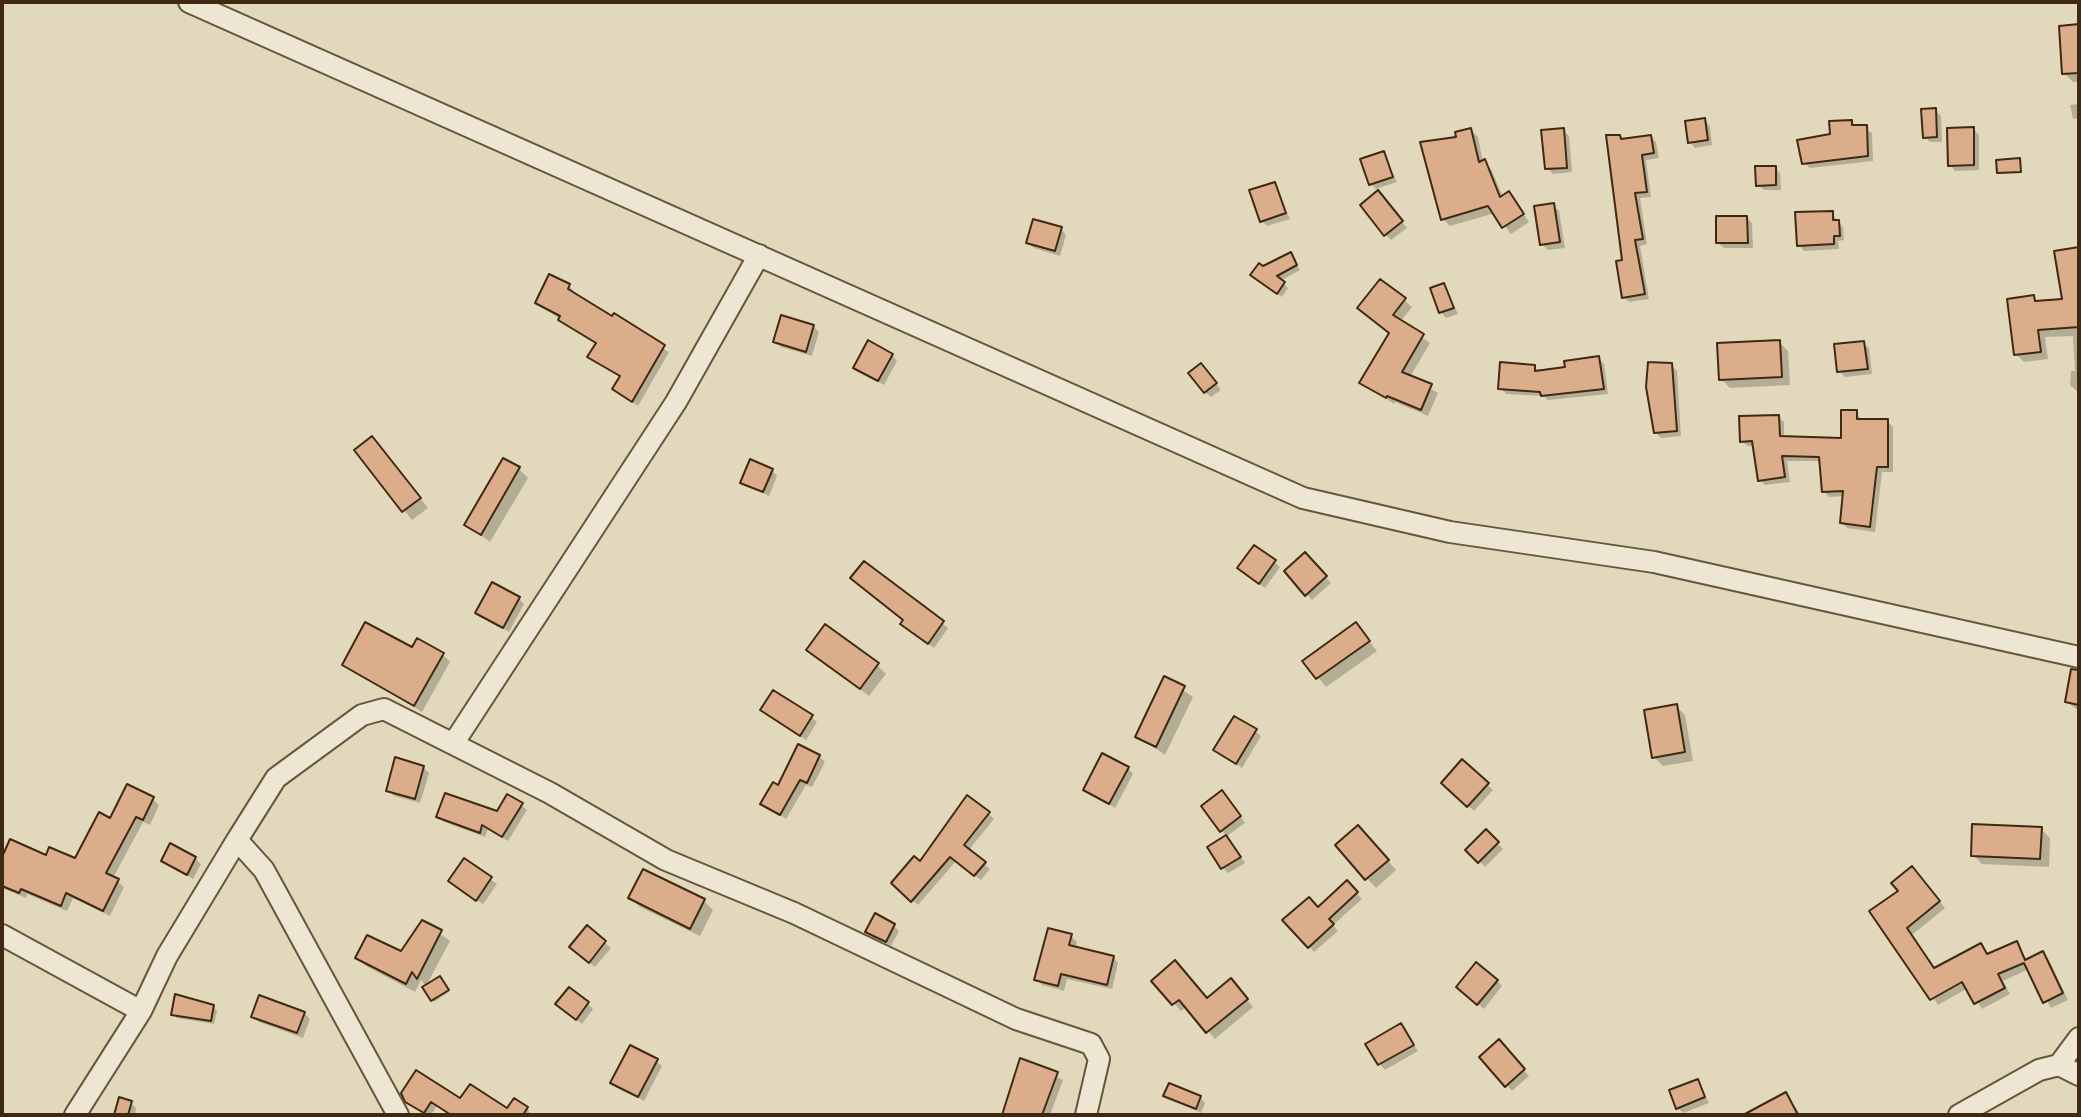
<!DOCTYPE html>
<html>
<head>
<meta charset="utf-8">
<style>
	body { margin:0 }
	#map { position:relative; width:2081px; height:1117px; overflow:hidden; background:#e2d9bc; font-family:Alegreya,serif }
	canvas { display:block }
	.frame { position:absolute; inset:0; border:4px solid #3f2912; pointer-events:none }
</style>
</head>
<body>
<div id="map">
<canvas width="2081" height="1117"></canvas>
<div class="frame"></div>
</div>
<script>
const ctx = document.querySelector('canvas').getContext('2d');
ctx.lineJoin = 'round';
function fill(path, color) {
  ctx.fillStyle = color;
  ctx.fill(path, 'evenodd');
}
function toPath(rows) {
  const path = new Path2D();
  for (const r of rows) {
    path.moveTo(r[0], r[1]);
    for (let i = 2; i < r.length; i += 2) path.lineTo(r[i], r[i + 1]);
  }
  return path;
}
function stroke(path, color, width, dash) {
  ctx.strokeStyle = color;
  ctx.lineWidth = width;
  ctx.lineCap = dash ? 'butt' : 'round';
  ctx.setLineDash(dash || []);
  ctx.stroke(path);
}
fill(toPath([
	[2079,26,2079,82,2073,82,2064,73],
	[2079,104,2079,118,2073,119,2070,105],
	[1935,110,1941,116,1942,142,1930,142,1925,137],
	[1704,120,1710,126,1712,145,1695,148,1690,142],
	[1851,122,1872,133,1873,161,1810,168,1804,163],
	[1973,129,1979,135,1979,170,1955,171,1950,165],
	[1471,130,1478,137,1483,162,1491,169,1503,197,1509,194,1529,222,1511,234,1495,213,1450,226,1443,219,1459,138],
	[1563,130,1569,136,1572,172,1553,174,1547,168],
	[1620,137,1623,140,1651,137,1656,142,1659,158,1646,160,1651,197,1640,198,1647,244,1640,246,1649,299,1629,302,1624,297],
	[1383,153,1397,182,1376,189,1371,184],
	[2019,160,2022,173,1999,172],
	[1775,168,1780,173,1781,190,1764,190,1758,185],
	[1274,184,1290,219,1267,226,1262,221],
	[1384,198,1407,228,1391,240,1385,234],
	[1553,205,1559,211,1565,248,1548,250,1542,244],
	[1832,213,1843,228,1844,240,1838,241,1839,249,1804,251,1799,245],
	[1747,218,1752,223,1753,248,1724,248,1718,243],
	[1061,229,1066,235,1060,256,1034,248,1028,243],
	[1290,255,1300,270,1280,281,1288,288,1282,297,1257,279,1262,268],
	[1444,285,1458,314,1446,318,1441,312],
	[569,286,574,291,573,295,669,352,638,406,614,389,621,377,590,357,597,344,537,303],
	[1404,300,1412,307,1400,322,1430,343,1410,377,1438,393,1428,416,1395,402,1394,404,1362,382,1391,334,1367,315],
	[2079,306,2079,393,2070,385,2071,371,2075,371,2073,336,2045,337,2048,359,2024,362,2016,354,2010,310],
	[813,326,819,332,812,356,781,347,776,342],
	[1779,342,1788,351,1790,385,1730,388,1721,379],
	[1863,343,1869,348,1872,374,1845,377,1839,371],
	[892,355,897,361,884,385,855,368],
	[1598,358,1604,364,1608,394,1548,400,1544,396,1506,394,1501,388,1534,367,1540,372,1567,369],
	[1671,365,1677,371,1681,436,1661,438,1656,433],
	[1206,371,1221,390,1211,397,1205,392],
	[1856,412,1862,421,1887,421,1893,427,1893,472,1882,472,1875,532,1847,528,1842,523,1845,496,1829,497,1824,491,1821,461,1787,461,1790,482,1765,485,1760,480,1755,446,1748,446,1742,441,1778,417,1784,422,1784,438,1843,440],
	[381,448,428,508,412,520,357,450],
	[519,469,528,478,490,542,467,525],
	[772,471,777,476,769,496,742,482],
	[1305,555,1331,583,1312,600,1286,571],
	[1274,562,1280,567,1265,588,1245,574],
	[518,598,524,604,509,632,478,613],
	[905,621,942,623,948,628,934,648,908,629],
	[1356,625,1377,651,1326,687,1305,661],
	[413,650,442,654,450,662,422,712,345,664],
	[809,650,877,665,886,674,869,696],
	[1165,678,1193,697,1165,755,1137,736],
	[2079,692,2079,711,2067,702],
	[1676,706,1685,715,1693,761,1663,766,1654,757],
	[762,710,811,717,817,722,806,740],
	[1255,731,1261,736,1242,768,1216,750],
	[819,756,825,762,812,787,806,785,786,819,763,803],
	[1462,762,1493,790,1474,811,1443,783],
	[423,767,429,773,420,803,394,796,388,790],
	[1128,768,1133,774,1115,808,1085,790],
	[1227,798,1245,823,1227,836,1221,830],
	[153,799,159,805,150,825,143,822,113,878,124,887,110,916,73,898,67,911,27,894,26,898,2,888,2,862,47,857,76,861,111,821],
	[521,805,527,810,508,841,488,829,485,837,444,822,438,817,498,814],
	[988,813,994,819,968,851,990,869,981,880,956,861,918,905,899,889],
	[2041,829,2050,838,2049,867,1982,864,1973,855],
	[1486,832,1503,849,1485,867,1468,850],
	[1367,836,1396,870,1376,888,1337,845],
	[1226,837,1245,863,1228,873,1223,868],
	[195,858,201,864,193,879,163,861],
	[464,860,497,884,483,904,456,887],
	[644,871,704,901,713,910,700,936,640,907,631,898],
	[1918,875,1945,908,1912,935,1935,970,1981,945,1989,955,2016,944,2027,961,2043,954,2049,960,2068,1000,2051,1008,2029,969,2003,981,2010,994,1982,1009,1968,988,1938,1005,1872,911],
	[1347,883,1362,899,1333,925,1338,931,1314,952,1285,920,1318,909],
	[423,922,450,941,426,986,421,980,415,992,366,966,357,957,402,954],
	[894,926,899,931,891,946,867,932],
	[587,928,611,948,595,967,577,952],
	[1071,936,1077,942,1075,949,1113,957,1118,963,1112,989,1067,979,1064,991,1042,985,1036,979],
	[442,981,449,992,434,1002,432,999],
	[1154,981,1207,1000,1238,988,1253,1007,1215,1039,1187,1006,1181,1011],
	[1497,981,1502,986,1484,1009,1464,992],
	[588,1004,593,1009,582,1024,563,1009],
	[213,1007,217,1011,214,1024,177,1018,173,1014],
	[304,1013,310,1019,303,1038,259,1022,253,1016],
	[1401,1026,1418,1051,1385,1070,1380,1064],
	[1504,1047,1529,1076,1512,1091,1482,1057],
	[656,1061,662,1066,644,1101,613,1082],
	[1021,1061,1063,1080,1050,1115,1004,1115],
	[1698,1082,1709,1103,1683,1113,1678,1108],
	[403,1093,489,1115,451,1115,437,1106,431,1115,427,1115,414,1107],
	[1786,1094,1801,1115,1767,1115],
	[1166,1095,1200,1097,1205,1103,1201,1113],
	[131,1103,136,1108,135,1115,116,1115],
	[527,1108,531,1115,505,1115]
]), '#0003');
const building = toPath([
	[2079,24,2079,73,2062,74,2059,26,2079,24],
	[1936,108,1937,137,1923,138,1921,109,1936,108],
	[1705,118,1708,140,1688,143,1685,121,1705,118],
	[1852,120,1852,125,1867,125,1868,156,1802,164,1797,140,1830,134,1829,121,1852,120],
	[1974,127,1974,165,1948,166,1947,128,1974,127],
	[1471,128,1479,162,1485,159,1500,197,1509,191,1524,214,1502,228,1488,206,1441,220,1420,142,1456,137,1455,132,1471,128],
	[1564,128,1567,168,1545,169,1541,130,1564,128],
	[1606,135,1620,135,1621,139,1651,135,1654,153,1642,155,1647,192,1635,193,1643,239,1635,240,1645,294,1622,298,1616,261,1622,260,1606,135],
	[1384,151,1393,177,1369,185,1360,159,1384,151],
	[2020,158,2021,172,1997,173,1996,160,2020,158],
	[1755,166,1776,166,1776,185,1756,186,1755,166],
	[1275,182,1286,213,1260,222,1249,190,1275,182],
	[1378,190,1403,221,1384,236,1360,205,1378,190],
	[1554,203,1560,242,1540,245,1534,206,1554,203],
	[1833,211,1833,220,1839,220,1840,236,1834,236,1834,244,1797,246,1795,212,1833,211],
	[1716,216,1747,216,1748,243,1716,243,1716,216],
	[1033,219,1062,227,1055,251,1026,243,1033,219],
	[2079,247,2079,327,2038,330,2041,352,2014,355,2007,299,2034,295,2035,301,2062,299,2054,251,2079,247],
	[1291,252,1297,265,1277,276,1285,282,1277,294,1250,275,1259,263,1263,266,1291,252],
	[549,274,570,284,568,289,612,316,614,313,665,345,632,402,612,389,620,376,587,357,596,343,558,320,560,316,535,303,549,274],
	[1380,279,1406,298,1393,315,1424,334,1402,372,1432,384,1421,410,1387,396,1386,398,1359,383,1389,333,1357,308,1380,279],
	[1444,283,1454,308,1439,313,1430,288,1444,283],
	[781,315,814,325,806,352,773,342,781,315],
	[868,340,893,354,878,381,853,368,868,340],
	[1780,340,1782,377,1719,380,1717,343,1780,340],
	[1864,341,1868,369,1837,372,1834,344,1864,341],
	[1599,356,1604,389,1541,396,1540,392,1498,389,1500,362,1535,365,1535,371,1565,367,1564,361,1599,356],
	[1648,362,1672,363,1677,431,1654,433,1646,387,1648,362],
	[1201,363,1217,383,1204,393,1188,373,1201,363],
	[1841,410,1857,410,1857,419,1888,419,1888,467,1877,467,1870,527,1840,523,1843,491,1822,492,1819,457,1782,456,1785,477,1758,481,1752,441,1740,442,1739,416,1779,415,1780,436,1841,438,1841,410],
	[372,436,421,498,402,512,354,450,372,436],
	[503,458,520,467,481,535,464,525,503,458],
	[750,459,773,469,763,492,740,483,750,459],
	[1254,545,1276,560,1259,584,1237,568,1254,545],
	[1305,552,1327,576,1305,596,1284,571,1305,552],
	[864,561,944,621,928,644,900,624,903,620,850,578,864,561],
	[492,582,520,597,503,628,475,613,492,582],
	[365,622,412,647,417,638,444,653,414,706,342,665,365,622],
	[1356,622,1370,641,1316,679,1302,661,1356,622],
	[825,624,879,663,860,689,806,650,825,624],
	[2071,669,2079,670,2079,705,2065,702,2071,669],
	[1164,676,1185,686,1156,747,1135,737,1164,676],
	[773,690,813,715,800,736,760,710,773,690],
	[1677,704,1685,752,1652,758,1644,710,1677,704],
	[1234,716,1257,729,1236,764,1213,750,1234,716],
	[798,744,820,755,807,783,800,780,780,815,760,804,773,782,778,785,798,744],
	[1102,753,1129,767,1109,804,1083,790,1102,753],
	[395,757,424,766,415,799,386,791,395,757],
	[1462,759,1489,783,1467,807,1441,783,1462,759],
	[127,784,154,797,143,820,136,817,106,873,119,879,103,911,66,893,61,906,21,889,19,893,2,886,2,857,10,839,46,855,49,847,75,858,99,812,110,818,127,784],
	[1222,790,1241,816,1220,832,1201,806,1222,790],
	[445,793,497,811,507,794,523,803,502,837,482,825,480,833,436,817,445,793],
	[967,795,990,812,964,845,986,862,974,876,950,857,911,902,891,883,914,856,920,861,967,795],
	[1972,824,2042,827,2040,859,1971,856,1972,824],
	[1358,825,1389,860,1365,880,1335,845,1358,825],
	[1486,829,1499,842,1478,863,1465,850,1486,829],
	[1226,835,1241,857,1221,869,1207,847,1226,835],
	[170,843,196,857,187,875,161,861,170,843],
	[464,858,492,877,476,901,448,881,464,858],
	[1912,866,1940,901,1907,928,1934,968,1981,943,1987,954,2017,941,2025,960,2043,951,2063,993,2043,1003,2024,963,1998,974,2005,988,1974,1004,1962,982,1930,1000,1869,911,1898,891,1891,883,1912,866],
	[643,869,705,899,690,929,628,898,643,869],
	[1347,880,1358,892,1329,919,1334,924,1308,948,1282,920,1309,897,1318,907,1347,880],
	[875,913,895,924,886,942,865,932,875,913],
	[422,920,442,930,417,979,412,972,406,984,355,958,367,935,401,951,422,920],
	[587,925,606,941,589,963,569,947,587,925],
	[1048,928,1072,934,1069,945,1114,956,1107,985,1061,974,1058,986,1034,980,1048,928],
	[1175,960,1207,998,1231,978,1248,999,1206,1033,1179,1000,1172,1005,1151,981,1175,960],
	[1476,962,1498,980,1477,1005,1456,987,1476,962],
	[440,976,449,990,431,1001,422,987,440,976],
	[569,987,589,1002,576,1020,555,1004,569,987],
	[175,994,214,1005,211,1021,171,1015,175,994],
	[259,995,305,1012,297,1033,251,1017,259,995],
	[1401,1023,1414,1045,1378,1065,1365,1044,1401,1023],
	[1499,1039,1525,1069,1505,1087,1479,1057,1499,1039],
	[630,1045,658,1059,638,1097,610,1083,630,1045],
	[1020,1058,1058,1072,1042,1115,1002,1115,1020,1058],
	[416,1070,460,1098,470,1084,507,1108,514,1098,528,1107,523,1115,451,1115,431,1102,424,1113,405,1102,401,1093,416,1070],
	[1698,1079,1705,1097,1676,1109,1669,1090,1698,1079],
	[1169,1083,1201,1096,1196,1109,1163,1096,1169,1083],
	[1786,1092,1798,1115,1743,1115,1786,1092],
	[119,1097,132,1101,128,1115,114,1115,119,1097]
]);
fill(building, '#dcad8a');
stroke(building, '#3f2912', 2);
const minor = toPath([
	[189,2,1303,498,1450,532,1654,562,2079,657],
	[453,744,676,402,759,255],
	[2,935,141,1011],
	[2059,1065,2079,1075],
	[75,1115,141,1011,167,956,237,840],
	[398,1115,264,870,237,840,276,778,362,715,384,709,550,793,666,860,794,913,1016,1019,1091,1044,1099,1059,1086,1115],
	[1959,1115,2039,1070,2059,1065,2079,1038]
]);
stroke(minor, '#68553c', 24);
stroke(minor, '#ece6d3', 20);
</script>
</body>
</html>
